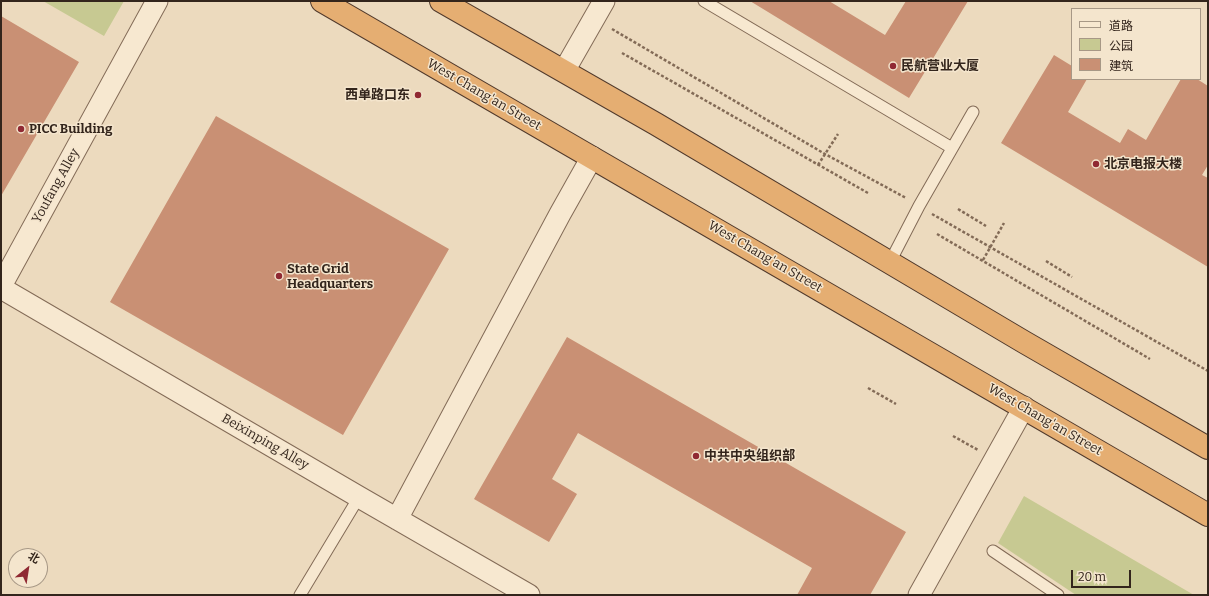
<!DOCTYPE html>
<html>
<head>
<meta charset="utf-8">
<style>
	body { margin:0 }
	#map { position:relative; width:1209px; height:596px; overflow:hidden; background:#ecdabe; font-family:Bitter,"Noto Sans SC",serif }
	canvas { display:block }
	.frame { position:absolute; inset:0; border:2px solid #33251c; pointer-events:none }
	.legend { position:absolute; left:1071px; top:8px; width:130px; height:72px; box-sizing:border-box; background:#f4e5cd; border:1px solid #a79886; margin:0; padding:5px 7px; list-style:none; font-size:12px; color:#33251c }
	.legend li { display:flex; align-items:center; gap:8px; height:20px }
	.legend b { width:20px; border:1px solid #a79886 }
	.north { position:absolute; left:8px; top:548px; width:40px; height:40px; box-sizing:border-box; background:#f4e5cd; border:1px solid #a79886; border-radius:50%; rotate:30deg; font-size:11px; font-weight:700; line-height:16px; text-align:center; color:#33251c }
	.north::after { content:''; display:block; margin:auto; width:14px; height:18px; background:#902933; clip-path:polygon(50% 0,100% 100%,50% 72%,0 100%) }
	.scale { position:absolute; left:1071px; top:570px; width:60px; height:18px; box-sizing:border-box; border:2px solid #33251c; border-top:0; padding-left:5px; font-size:12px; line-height:14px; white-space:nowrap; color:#33251c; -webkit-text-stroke:3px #f4e5cd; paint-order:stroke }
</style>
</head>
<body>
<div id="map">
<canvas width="1209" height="596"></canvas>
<div class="frame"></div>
<ul class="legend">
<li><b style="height:5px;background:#f7e8d0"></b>道路</li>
<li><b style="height:11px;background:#c7c992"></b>公园</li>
<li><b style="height:11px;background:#c99074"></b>建筑</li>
</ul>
<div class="north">北</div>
<div class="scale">20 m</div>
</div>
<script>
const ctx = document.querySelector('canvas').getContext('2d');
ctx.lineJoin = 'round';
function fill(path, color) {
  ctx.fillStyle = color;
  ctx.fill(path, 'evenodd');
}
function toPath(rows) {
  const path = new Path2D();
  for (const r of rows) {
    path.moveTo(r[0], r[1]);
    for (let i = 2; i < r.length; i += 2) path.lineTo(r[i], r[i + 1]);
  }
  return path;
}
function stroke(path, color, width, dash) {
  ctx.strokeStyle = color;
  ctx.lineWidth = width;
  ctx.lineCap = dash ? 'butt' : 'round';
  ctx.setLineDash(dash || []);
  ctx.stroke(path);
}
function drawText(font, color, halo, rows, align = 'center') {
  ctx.font = font + ' Bitter,"Noto Sans SC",serif';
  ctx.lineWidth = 3;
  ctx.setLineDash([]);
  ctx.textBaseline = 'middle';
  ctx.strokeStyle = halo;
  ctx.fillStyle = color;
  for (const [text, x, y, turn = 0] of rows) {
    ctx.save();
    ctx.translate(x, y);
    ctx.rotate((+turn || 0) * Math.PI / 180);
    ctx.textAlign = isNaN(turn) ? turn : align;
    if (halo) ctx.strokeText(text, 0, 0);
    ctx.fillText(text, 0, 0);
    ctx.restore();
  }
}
fill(toPath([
	[43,1,124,1,104,36],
	[1024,496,1194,595,1076,595,998,543]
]), '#c7c992');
fill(toPath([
	[750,1,829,1,885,35,906,1,968,1,909,98],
	[1,16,79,62,1,196],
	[1054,55,1072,66,1072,79,1087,79,1068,112,1120,143,1128,129,1146,140,1181,79,1197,79,1208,86,1208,165,1202,175,1208,178,1208,267,1001,143],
	[216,116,449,249,343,435,110,302],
	[567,337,906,532,870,595,797,595,812,568,578,433,552,479,577,494,549,542,474,499]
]), '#c99074');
const service = toPath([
	[704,1,952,148],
	[890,262,919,206,973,112],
	[993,551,1058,595],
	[300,595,359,497]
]);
const minor = toPath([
	[564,71,604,1],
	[1,286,157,1],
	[1,288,359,497,529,595],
	[397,519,560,214,592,157],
	[919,595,1024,407]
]);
const trunk = toPath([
	[322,1,1208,515],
	[441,1,656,124,1024,342,1208,448]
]);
stroke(service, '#836b57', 13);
stroke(minor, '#836b57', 23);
stroke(trunk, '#513a2c', 24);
stroke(toPath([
	[612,29,825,154,906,198],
	[622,53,868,193],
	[818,165,838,134],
	[958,209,986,226],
	[932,214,1208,371],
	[937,234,1150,359],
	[983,260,1004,223],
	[1046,261,1072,277],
	[868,388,896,404],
	[953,436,978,450]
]), '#836b57', 2.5, [3, 2]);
stroke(service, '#f7e8d0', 11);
stroke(minor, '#f7e8d0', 21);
stroke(trunk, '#e5ae72', 22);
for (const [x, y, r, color] of [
	[893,66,4,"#902933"],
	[418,95,4,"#902933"],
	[21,129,4,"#902933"],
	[1096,164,4,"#902933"],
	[279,276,4,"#902933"],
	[696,456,4,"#902933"]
]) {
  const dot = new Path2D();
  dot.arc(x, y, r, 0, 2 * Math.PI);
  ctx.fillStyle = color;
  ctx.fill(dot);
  stroke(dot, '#f4e5cd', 1.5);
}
drawText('bold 13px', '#33251c', '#f4e5cd', [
	["民航营业大厦",901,66],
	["西单路口东",410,95,"right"],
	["PICC Building",29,129],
	["北京电报大楼",1104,164],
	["State Grid",287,269],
	["Headquarters",287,284],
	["中共中央组织部",704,456]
], 'left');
drawText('13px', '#33251c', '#f4e5cd', [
	["West Chang'an Street",484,95,30],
	["Youfang Alley",56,186,-61],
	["West Chang'an Street",765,257,30],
	["West Chang'an Street",1045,420,30],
	["Beixinping Alley",265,442,30]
]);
</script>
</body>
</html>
